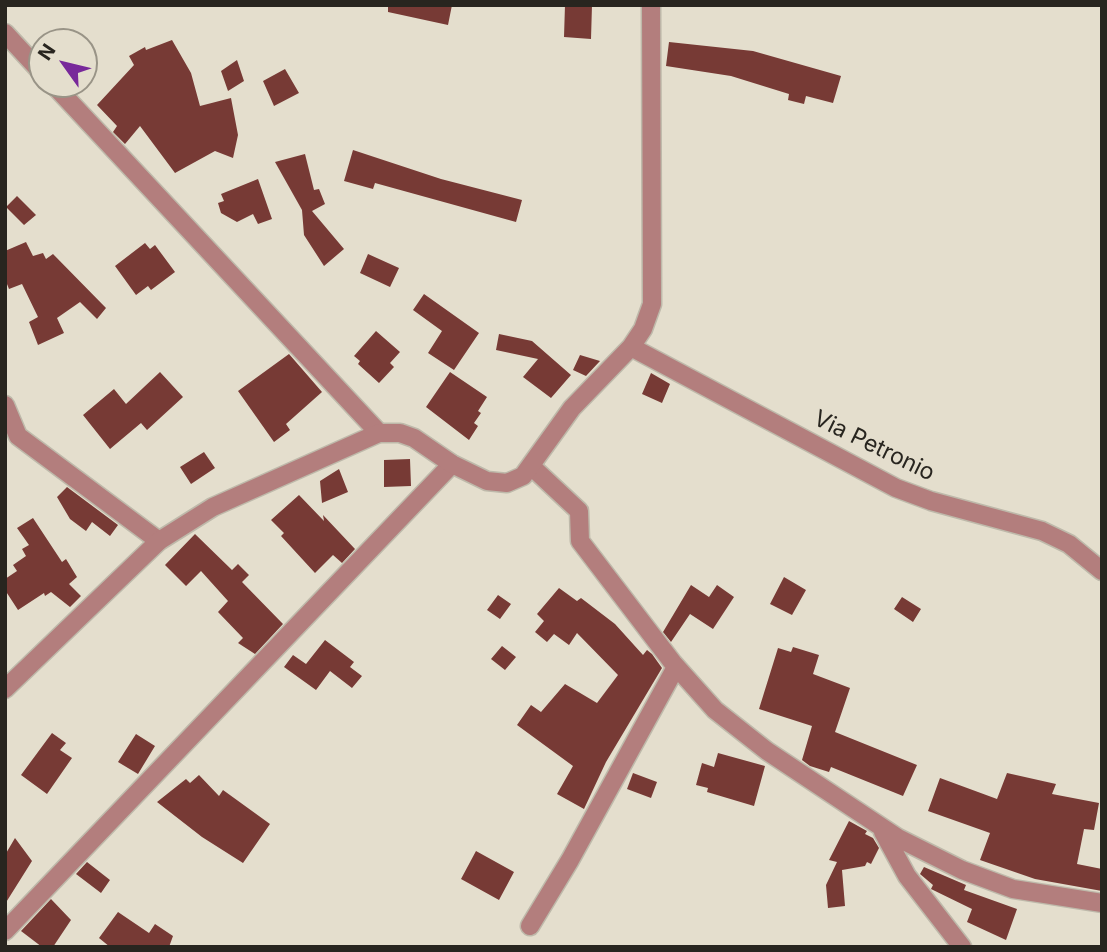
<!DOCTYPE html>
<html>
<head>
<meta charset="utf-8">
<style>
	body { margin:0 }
	#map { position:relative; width:1107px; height:952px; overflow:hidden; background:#e4decd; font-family:Inter,sans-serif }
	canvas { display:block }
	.frame { position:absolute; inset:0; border:7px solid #28251f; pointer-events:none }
	.north { position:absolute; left:28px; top:28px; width:70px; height:70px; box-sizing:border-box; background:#e4decd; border:2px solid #999487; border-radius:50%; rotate:304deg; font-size:19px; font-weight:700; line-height:28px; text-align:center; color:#28251f }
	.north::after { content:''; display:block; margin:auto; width:24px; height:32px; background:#78289a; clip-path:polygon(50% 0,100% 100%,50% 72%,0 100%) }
</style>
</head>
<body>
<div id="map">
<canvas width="1107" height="952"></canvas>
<div class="frame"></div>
<div class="north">N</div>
</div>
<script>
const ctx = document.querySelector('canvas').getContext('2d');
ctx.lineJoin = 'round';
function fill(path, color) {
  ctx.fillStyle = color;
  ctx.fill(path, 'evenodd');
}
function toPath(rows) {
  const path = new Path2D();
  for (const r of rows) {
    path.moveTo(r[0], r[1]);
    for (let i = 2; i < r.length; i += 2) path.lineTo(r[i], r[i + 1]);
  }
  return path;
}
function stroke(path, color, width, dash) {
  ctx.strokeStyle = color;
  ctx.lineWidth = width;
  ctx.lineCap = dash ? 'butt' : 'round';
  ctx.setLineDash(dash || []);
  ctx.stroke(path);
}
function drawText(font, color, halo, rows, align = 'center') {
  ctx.font = font + ' Inter,sans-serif';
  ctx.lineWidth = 7;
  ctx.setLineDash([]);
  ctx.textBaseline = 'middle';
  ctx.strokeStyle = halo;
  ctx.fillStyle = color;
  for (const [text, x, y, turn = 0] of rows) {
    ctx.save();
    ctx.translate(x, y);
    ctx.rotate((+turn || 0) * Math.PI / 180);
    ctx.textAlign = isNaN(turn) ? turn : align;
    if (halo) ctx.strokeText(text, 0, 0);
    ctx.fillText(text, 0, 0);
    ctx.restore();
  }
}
fill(toPath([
	[388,5,452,5,448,25,388,12],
	[565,5,592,5,591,39,564,37],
	[172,40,191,73,200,106,231,98,238,135,233,158,215,151,175,173,140,126,125,144,113,132,117,126,97,105,134,65,129,56,145,47,146,50],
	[669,42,753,51,841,76,833,103,806,96,804,104,788,100,789,94,731,76,666,66],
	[237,60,244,81,228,91,221,71],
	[285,69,299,93,274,106,263,81],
	[353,150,441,179,522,200,516,222,375,183,373,189,344,181],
	[305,154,314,190,319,189,325,204,312,211,344,249,324,266,304,235,302,210,275,162],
	[258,179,272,219,258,224,253,214,237,222,221,213,218,203,224,201,221,194],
	[17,196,36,215,24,225,6,207],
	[26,242,33,256,43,253,46,259,53,254,106,308,97,319,80,302,57,318,64,333,38,345,29,322,38,317,22,284,9,289,5,279,5,251],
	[145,243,150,249,155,245,175,272,151,290,148,286,136,295,115,266],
	[368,254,399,268,390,287,360,273],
	[424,294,479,333,454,370,428,353,442,331,413,310],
	[376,331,400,352,390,363,394,367,379,383,358,364,360,361,354,356],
	[499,334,532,341,571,375,551,398,523,377,538,359,496,350],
	[289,354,322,392,286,424,290,430,274,442,238,391],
	[580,355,600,361,586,376,573,370],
	[160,372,183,397,147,430,141,423,110,449,83,415,114,389,126,404],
	[450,372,487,397,478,411,481,413,474,423,478,426,469,440,426,407],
	[651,373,670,384,662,403,642,394],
	[204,452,215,468,191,484,180,467],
	[410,459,411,486,384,487,384,460],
	[339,469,348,492,322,503,320,481],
	[67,487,118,525,110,536,92,522,86,531,70,519,57,497],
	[299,495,324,521,323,515,355,549,342,563,333,555,315,573,281,536,284,533,271,520],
	[33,518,62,562,66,559,77,577,69,584,81,596,70,607,51,592,45,596,44,593,18,610,5,590,5,579,17,571,13,565,26,556,22,549,29,545,17,528],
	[195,534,232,570,238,564,249,575,242,582,283,624,255,654,238,643,243,638,218,612,228,601,201,571,186,586,165,565],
	[784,577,806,590,792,615,770,604],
	[691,585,709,597,717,585,734,597,713,629,690,614,671,642,663,632],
	[559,588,577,601,581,598,615,624,643,655,647,650,652,654,662,668,606,762,584,809,557,794,573,766,517,725,531,705,541,712,565,684,597,703,618,675,577,633,569,645,554,634,547,642,535,632,544,621,537,614],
	[498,595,511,604,500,619,487,610],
	[902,597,921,609,913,622,894,609],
	[325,640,354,662,350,667,362,676,352,688,330,671,316,690,284,667,293,655,306,664],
	[502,646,516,657,505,670,491,659],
	[793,647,819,655,813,674,850,688,835,732,917,765,903,796,831,767,829,772,810,766,802,760,812,726,759,709,778,648,791,652],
	[52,733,66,743,60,750,72,758,47,794,21,775],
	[136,734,155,746,138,774,118,762],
	[718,753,765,766,754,806,707,792,708,788,696,785,702,763,714,767],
	[633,773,657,782,651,798,627,789],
	[1007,773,1056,784,1052,794,1099,803,1094,830,1084,829,1077,864,1102,869,1102,891,1035,879,980,860,990,833,928,811,940,778,997,799],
	[199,775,219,796,223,790,270,824,243,863,202,837,157,802,186,779,190,783],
	[849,821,867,831,865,834,873,838,879,848,871,864,867,862,865,866,842,870,845,906,828,908,826,885,837,862,829,860],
	[15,838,32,861,5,904,5,855],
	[476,851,514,872,499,900,461,879],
	[87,862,110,880,101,893,76,874],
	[924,867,966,885,964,890,1017,909,1006,940,967,922,972,909,931,889,933,885,920,874],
	[51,899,71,920,53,947,42,947,21,931],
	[118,912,149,933,155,924,173,936,169,947,110,947,99,938]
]), '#773a35');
const minor = toPath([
	[5,33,42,73],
	[53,84,379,433],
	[5,405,18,436,159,541],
	[531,466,579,511,580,541,673,663,715,710,767,751,898,838,962,870,1013,889,1102,903],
	[883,832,907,876,962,947],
	[530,926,570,860,676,667],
	[5,931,452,464]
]);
const tertiary = toPath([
	[631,347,896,488,931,501,1042,531,1069,544,1102,571],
	[5,689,159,541,213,507,379,433,400,433,414,438,452,464,487,481,507,483,523,476,572,408,631,347,643,329,652,304,651,5]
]);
stroke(minor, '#beb9aa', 21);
stroke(tertiary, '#beb9aa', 21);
stroke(minor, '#b37e7d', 18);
stroke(tertiary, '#b37e7d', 18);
drawText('23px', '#28251f', '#e4decd', [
	["Via Petronio",874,446,26]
]);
</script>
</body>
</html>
